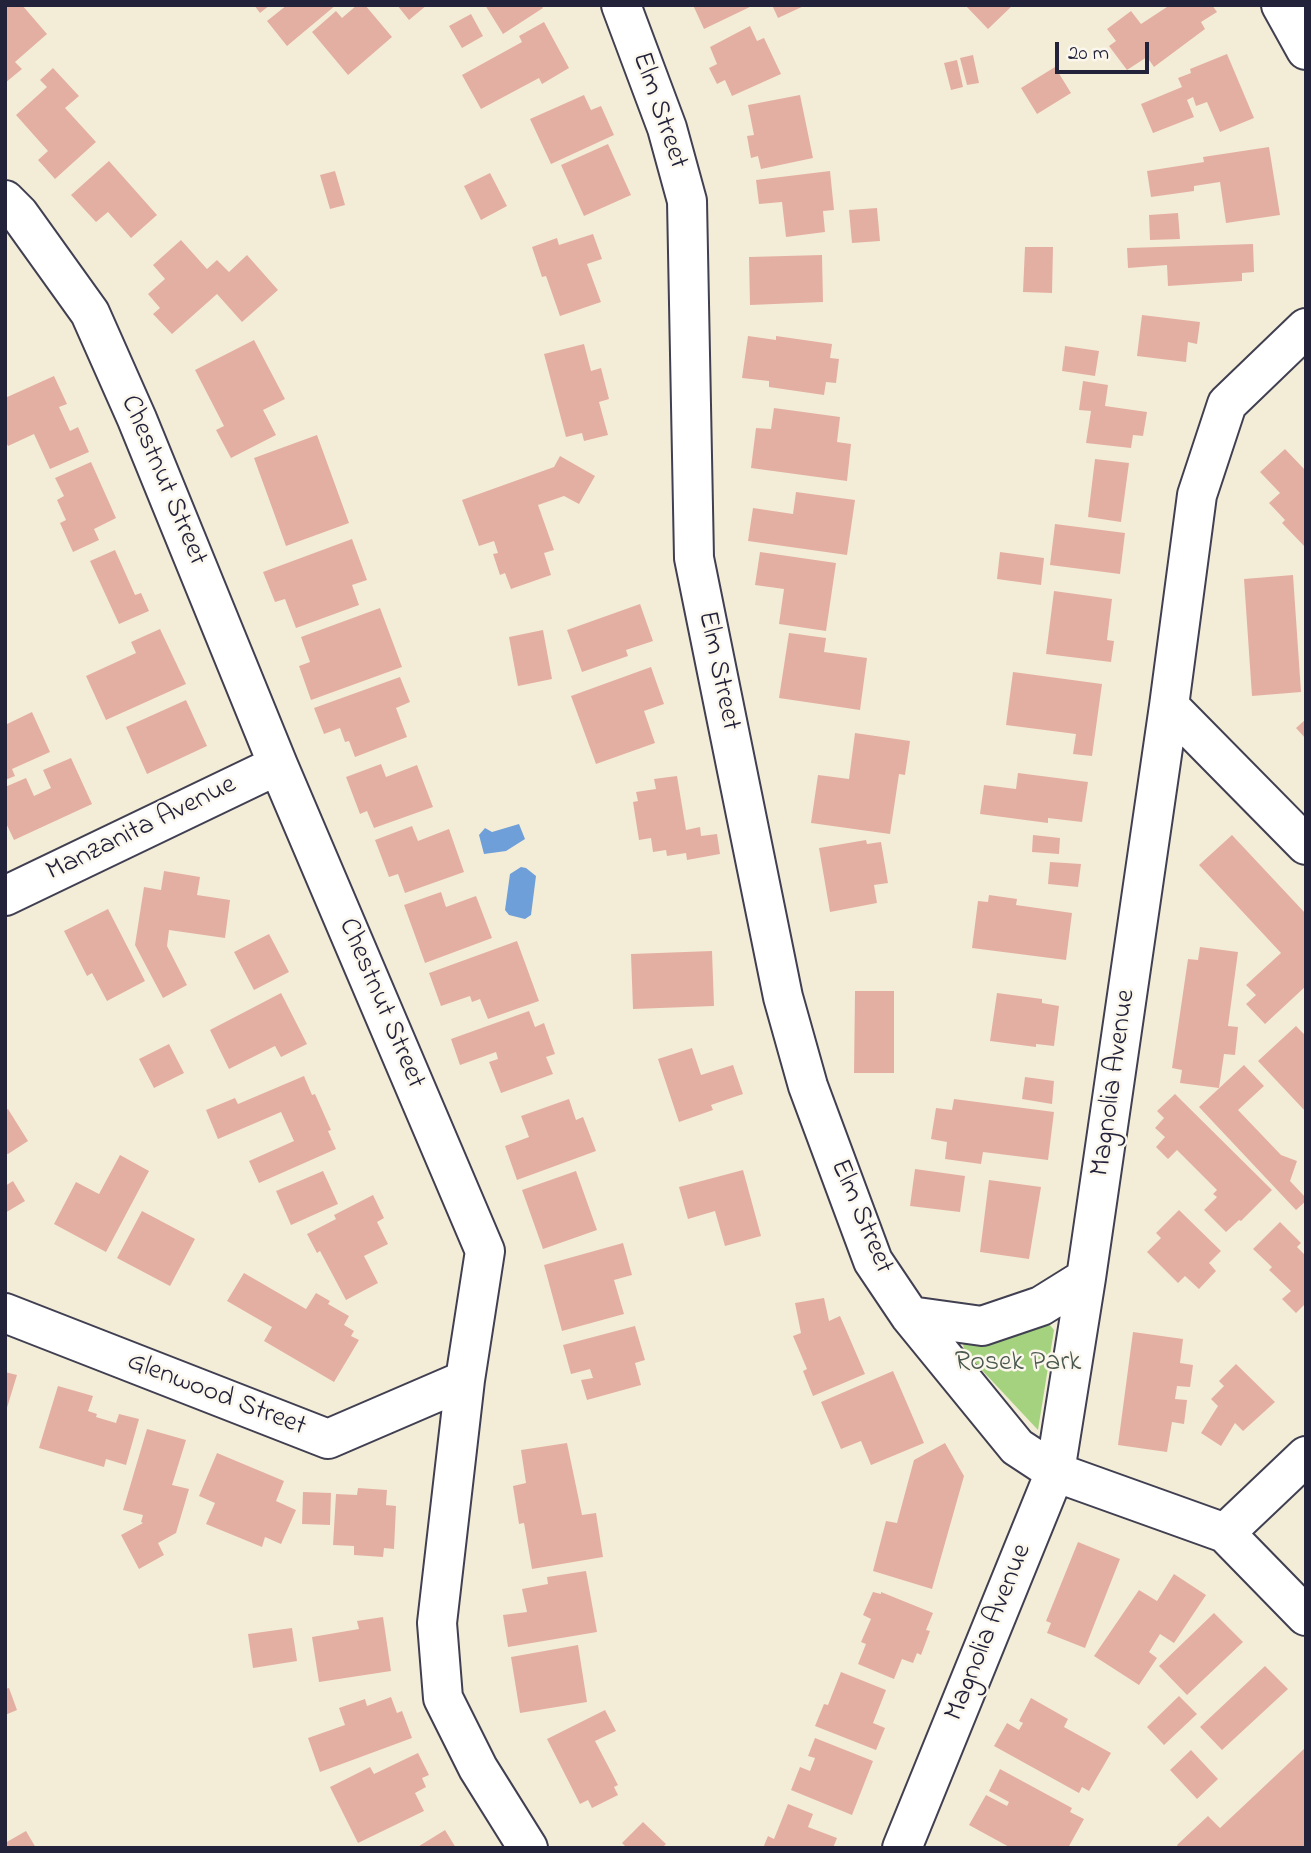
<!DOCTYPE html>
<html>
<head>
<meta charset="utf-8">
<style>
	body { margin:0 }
	#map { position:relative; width:1311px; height:1853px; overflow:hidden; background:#f3edd7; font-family:"Indie Flower",sans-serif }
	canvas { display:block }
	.frame { position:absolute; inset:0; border:7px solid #22223b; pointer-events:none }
	.scale { position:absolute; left:1055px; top:42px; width:94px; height:32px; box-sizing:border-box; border:4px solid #22223b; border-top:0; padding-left:9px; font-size:21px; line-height:24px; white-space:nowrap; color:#22223b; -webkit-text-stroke:5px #fbf7ec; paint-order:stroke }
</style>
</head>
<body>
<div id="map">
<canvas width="1311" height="1853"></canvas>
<div class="frame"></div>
<div class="scale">20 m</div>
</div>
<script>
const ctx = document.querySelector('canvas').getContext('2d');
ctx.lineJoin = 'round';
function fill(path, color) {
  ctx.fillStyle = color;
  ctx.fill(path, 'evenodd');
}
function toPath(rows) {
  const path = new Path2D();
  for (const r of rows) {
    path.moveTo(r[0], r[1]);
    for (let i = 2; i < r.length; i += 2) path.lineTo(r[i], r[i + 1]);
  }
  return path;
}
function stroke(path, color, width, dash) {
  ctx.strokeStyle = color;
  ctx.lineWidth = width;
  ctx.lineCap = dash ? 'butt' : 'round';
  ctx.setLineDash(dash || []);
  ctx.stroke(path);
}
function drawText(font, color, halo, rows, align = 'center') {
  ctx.font = font + ' "Indie Flower",sans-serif';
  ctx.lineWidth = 5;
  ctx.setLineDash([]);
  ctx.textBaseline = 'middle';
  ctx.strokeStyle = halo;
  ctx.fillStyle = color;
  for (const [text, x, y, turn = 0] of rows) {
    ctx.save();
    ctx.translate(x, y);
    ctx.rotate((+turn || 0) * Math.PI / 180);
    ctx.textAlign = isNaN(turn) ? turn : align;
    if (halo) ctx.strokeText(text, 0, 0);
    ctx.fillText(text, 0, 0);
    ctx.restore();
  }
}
fill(toPath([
	[1044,1323,1049,1324,1054,1330,1038,1430,964,1351,963,1343,967,1339]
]), '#a5d27e');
fill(toPath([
	[519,824,525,839,506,851,484,854,479,835,485,828,492,832],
	[521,867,526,868,536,876,531,915,525,919,509,915,505,910,510,874]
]), '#6f9fd8');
fill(toPath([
	[5,5,22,5,47,34,15,62,22,69,5,83],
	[254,5,270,5,260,13],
	[287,5,336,5,287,46,267,21],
	[357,5,365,5,392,37,348,75,312,32,336,11,342,18],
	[397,5,427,5,409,20],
	[485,5,541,5,543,8,503,34],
	[693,5,754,5,704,29],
	[772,5,806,5,778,18],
	[965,5,1013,5,988,29],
	[1170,5,1212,5,1217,12,1201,22,1205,29,1154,67,1147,57,1127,70,1109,46,1116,41,1107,29,1131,11,1141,24],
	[471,14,483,36,462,48,449,26],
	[544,22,569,68,542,84,539,78,481,109,462,75,522,42,519,36],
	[750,26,757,41,764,38,781,74,732,96,725,80,717,84,709,68,717,64,710,47],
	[1227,54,1254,118,1220,132,1207,102,1196,106,1193,97,1187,100,1194,117,1153,133,1141,104,1182,87,1178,78,1191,73,1190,69],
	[973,55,979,83,967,85,960,58],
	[957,60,963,87,951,90,944,63],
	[1055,67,1071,93,1037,114,1021,88],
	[53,68,79,96,65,108,96,142,55,179,38,160,48,151,16,115,47,87,40,80],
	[584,95,591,110,601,106,614,135,551,164,530,119],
	[800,95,813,158,761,169,758,156,751,158,747,136,754,135,748,105],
	[608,144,631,195,584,216,561,165],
	[1269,147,1280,215,1226,223,1220,182,1194,186,1194,191,1151,197,1147,171,1204,162,1203,157],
	[109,161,157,215,131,238,108,212,96,222,71,195],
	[335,171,345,205,330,209,320,175],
	[830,171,834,210,823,211,825,232,786,237,782,202,759,204,756,180],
	[490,173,507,206,481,220,464,186],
	[877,208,880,241,852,243,849,210],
	[1178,213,1180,239,1150,240,1149,215],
	[593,234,602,259,587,264,601,302,560,316,546,276,542,277,532,247,557,238,559,245],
	[181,240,207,269,217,260,229,272,247,255,278,290,242,322,217,294,172,334,153,314,160,308,148,294,165,279,153,265],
	[1253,244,1254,272,1242,273,1242,281,1168,286,1167,265,1128,268,1127,248],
	[1025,247,1053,247,1052,293,1023,292],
	[822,255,823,302,750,305,749,257],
	[1142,315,1200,322,1197,344,1188,342,1186,362,1137,356],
	[748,336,776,340,776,336,832,344,830,358,839,359,836,383,826,382,824,395,769,387,769,381,742,378],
	[254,340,285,399,263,410,276,435,231,458,216,430,224,426,195,370],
	[584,344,591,371,601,368,609,399,599,402,608,435,584,441,582,433,566,437,544,354],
	[1065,346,1099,351,1095,376,1062,371],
	[54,376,67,404,59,407,70,431,78,427,89,452,50,469,34,434,8,446,5,440,5,398],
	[1083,381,1108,385,1105,406,1147,412,1143,436,1133,435,1131,448,1086,443,1091,411,1079,410],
	[774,408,840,417,837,442,851,444,847,481,751,468,756,428,771,429],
	[317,435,349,523,286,546,254,458],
	[1285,449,1306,471,1306,548,1282,523,1285,520,1269,503,1280,493,1260,472],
	[560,456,595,476,579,504,564,496,538,505,554,550,544,553,551,575,511,589,505,573,500,575,493,554,498,553,494,541,479,546,462,500,554,467],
	[1095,459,1129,463,1121,522,1088,517],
	[91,462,116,518,94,529,99,540,73,552,60,523,66,520,57,500,64,496,55,478],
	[796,492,855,500,847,555,748,541,753,508,793,514],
	[1055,524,1125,533,1120,574,1050,565],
	[352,539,367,580,352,585,359,605,296,628,285,599,275,602,263,572],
	[115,550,135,595,141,593,149,611,119,624,90,561],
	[760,552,836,563,826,631,779,624,784,589,755,585],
	[1000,552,1044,558,1041,585,997,579],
	[1293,575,1301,692,1252,696,1244,579],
	[1054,591,1112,599,1107,640,1114,641,1111,662,1046,654],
	[640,604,653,641,626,650,628,656,582,672,567,630],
	[380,608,402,667,311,700,299,666,310,662,301,637],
	[160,629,186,684,106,720,86,676,136,653,131,642],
	[543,630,552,679,518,686,509,637],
	[789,633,826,638,824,652,867,658,860,710,779,698],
	[651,667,664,704,644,711,655,743,596,764,571,696],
	[1013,672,1102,684,1092,756,1073,754,1076,734,1006,725],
	[400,677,410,702,396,708,407,737,355,757,349,741,345,742,340,728,324,734,314,708],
	[186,700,207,746,147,774,126,727],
	[32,712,50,752,12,769,15,776,5,780,5,725],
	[1306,719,1306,739,1296,728],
	[855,733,910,741,905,775,899,774,890,834,811,823,818,775,849,779],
	[71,758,92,804,14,840,5,821,5,787,26,778,34,796,51,788,43,770],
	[381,764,386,777,417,765,433,807,374,828,367,811,360,814,346,777],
	[1018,773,1088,782,1082,822,1048,818,1048,823,980,814,984,785,1016,789],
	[677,776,686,830,700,827,701,836,717,834,720,854,687,860,686,853,667,856,666,850,653,852,651,838,639,840,633,802,638,801,636,792,656,789,654,779],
	[412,826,418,841,449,829,464,872,405,893,398,874,389,877,375,840],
	[1033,835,1060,838,1059,854,1032,852],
	[1232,835,1306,914,1306,986,1265,1024,1246,1004,1256,995,1246,985,1281,953,1199,865],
	[866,840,867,844,881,842,888,883,874,885,877,903,830,912,819,848],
	[1050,862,1081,864,1078,887,1048,884],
	[164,871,200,877,197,895,230,900,225,938,169,930,167,946,187,985,163,998,135,945,144,887,161,890],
	[441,892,446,907,476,896,492,938,425,963,404,905],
	[989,895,1017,899,1016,905,1072,913,1066,960,972,948,978,901,988,902],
	[108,909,145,981,107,1001,92,973,87,976,64,931],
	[269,934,289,972,254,990,234,952],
	[517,941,539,1001,488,1019,480,999,472,1002,470,996,441,1006,429,973],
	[1200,947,1238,952,1228,1026,1238,1027,1235,1055,1224,1054,1219,1088,1180,1083,1182,1070,1172,1068,1188,959,1198,960],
	[712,951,714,1006,633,1009,631,954],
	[855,991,894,991,894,1073,854,1073],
	[281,993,307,1044,281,1057,275,1046,229,1069,210,1030],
	[997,993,1042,999,1042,1003,1059,1006,1054,1046,1036,1044,1036,1047,990,1041],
	[529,1011,535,1027,544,1023,555,1054,546,1057,553,1074,501,1093,489,1062,498,1059,496,1052,460,1065,451,1039],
	[1296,1026,1306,1036,1306,1112,1258,1061],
	[169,1044,184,1073,154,1088,139,1059],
	[692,1048,701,1075,733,1065,743,1094,711,1105,713,1110,679,1122,658,1059],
	[1244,1065,1264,1086,1238,1110,1281,1155,1297,1161,1290,1181,1306,1198,1306,1201,1296,1210,1199,1107],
	[304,1076,312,1095,315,1094,331,1130,328,1131,336,1149,259,1183,249,1161,294,1141,281,1112,218,1139,206,1110,235,1098,238,1104],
	[1025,1077,1054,1081,1052,1104,1022,1099],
	[1175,1094,1272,1190,1241,1221,1239,1220,1226,1232,1204,1210,1217,1197,1213,1194,1217,1190,1177,1150,1168,1159,1156,1147,1165,1137,1155,1128,1164,1118,1157,1111],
	[569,1099,576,1120,583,1117,596,1151,517,1180,505,1146,529,1137,521,1116],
	[954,1099,1054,1112,1048,1160,983,1152,981,1164,945,1159,947,1142,931,1139,936,1108,952,1110],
	[8,1109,28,1141,8,1154,5,1153,5,1111],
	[120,1155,149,1171,106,1252,54,1224,76,1182,99,1194],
	[915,1169,965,1176,960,1212,910,1206],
	[743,1170,761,1236,725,1246,715,1211,688,1219,679,1187],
	[323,1171,338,1204,291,1225,276,1191],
	[576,1171,597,1230,543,1249,522,1190],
	[989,1180,1041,1187,1029,1259,980,1252],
	[13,1181,25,1201,5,1213,5,1186],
	[373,1195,384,1218,377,1222,388,1244,364,1256,378,1283,346,1300,320,1251,317,1253,307,1234,336,1219,334,1215],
	[1179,1210,1221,1251,1209,1263,1216,1271,1199,1289,1185,1276,1178,1283,1147,1252,1161,1238,1156,1233],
	[142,1211,195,1239,170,1286,117,1258],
	[1280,1222,1301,1243,1297,1247,1306,1256,1306,1303,1296,1313,1282,1299,1291,1291,1269,1270,1272,1267,1253,1249],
	[623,1243,632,1275,614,1280,624,1314,562,1331,544,1265],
	[244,1273,306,1309,316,1293,330,1301,328,1304,349,1316,344,1325,354,1331,351,1336,359,1340,334,1382,264,1341,272,1327,227,1301],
	[824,1298,829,1321,840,1316,865,1374,813,1396,803,1371,807,1369,793,1336,801,1333,795,1303],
	[635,1326,645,1360,635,1363,641,1385,587,1400,581,1380,593,1378,590,1369,571,1374,563,1345],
	[1133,1332,1183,1339,1180,1363,1193,1365,1190,1387,1177,1386,1175,1399,1187,1400,1184,1424,1172,1422,1167,1452,1118,1445],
	[1236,1364,1275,1402,1243,1431,1235,1423,1221,1446,1201,1433,1218,1406,1211,1399,1224,1386,1219,1381],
	[893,1371,924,1443,871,1465,861,1441,841,1449,821,1402],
	[5,1372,17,1375,6,1411,5,1410],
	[58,1386,93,1396,88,1411,97,1414,96,1417,116,1423,119,1414,139,1419,126,1465,106,1459,104,1467,39,1448],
	[147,1429,186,1440,172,1485,189,1489,176,1533,158,1543,164,1555,139,1569,121,1535,143,1523,141,1522,143,1515,123,1510],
	[567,1443,582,1515,596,1513,603,1557,532,1569,524,1523,519,1524,513,1486,526,1483,521,1450],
	[945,1443,964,1476,932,1589,873,1571,886,1521,897,1523,914,1460],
	[217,1453,284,1481,276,1501,296,1510,281,1544,265,1537,262,1547,206,1524,215,1503,199,1496],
	[358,1488,387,1490,386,1505,396,1506,394,1549,384,1548,383,1557,354,1555,354,1546,333,1545,336,1494,357,1495],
	[303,1492,331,1493,330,1525,302,1524],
	[1078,1542,1120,1559,1085,1648,1047,1633,1051,1623,1046,1621],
	[586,1571,597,1632,508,1647,503,1615,527,1612,522,1589,548,1584,547,1577],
	[1174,1574,1206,1595,1174,1643,1160,1634,1149,1652,1157,1658,1139,1685,1094,1656,1139,1590,1157,1601],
	[873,1592,881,1594,881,1592,933,1613,926,1630,930,1631,921,1655,917,1653,913,1663,902,1659,894,1679,858,1664,866,1644,861,1642,871,1619,863,1615],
	[1214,1613,1243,1642,1187,1695,1159,1666],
	[383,1617,391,1671,319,1682,312,1637,359,1629,357,1621],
	[292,1628,297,1661,253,1668,248,1634],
	[578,1645,587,1702,520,1713,511,1657],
	[1265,1666,1288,1689,1222,1750,1200,1727],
	[841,1672,886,1690,873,1723,885,1728,876,1750,815,1726,824,1704,828,1705],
	[9,1688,17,1710,5,1715,5,1689],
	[1179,1696,1197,1714,1164,1745,1147,1727],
	[391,1697,397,1713,402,1711,412,1738,320,1772,308,1738,345,1725,339,1708,365,1699,367,1706],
	[1031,1698,1068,1719,1064,1727,1111,1753,1089,1791,1082,1787,1079,1793,994,1746,1007,1723,1019,1730,1023,1723,1019,1721],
	[605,1710,616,1731,595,1741,618,1785,614,1787,618,1795,592,1808,588,1800,580,1804,547,1739],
	[815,1738,873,1761,852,1815,791,1790,800,1767,810,1771,815,1758,808,1756],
	[1306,1747,1306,1848,1179,1848,1177,1845,1208,1816,1220,1828],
	[1191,1750,1218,1779,1197,1799,1170,1770],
	[418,1753,429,1775,422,1778,426,1787,415,1793,424,1811,358,1843,330,1787,370,1767,374,1774],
	[1000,1769,1072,1808,1070,1812,1084,1819,1068,1848,1011,1848,969,1825,986,1795,1007,1806,1009,1802,989,1791],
	[788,1804,813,1814,808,1827,837,1838,833,1848,763,1848,768,1836,774,1839],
	[643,1822,666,1844,662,1848,627,1848,622,1843],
	[445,1830,456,1848,416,1848],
	[26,1831,36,1848,5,1848,5,1843]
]), '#e4afa3');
const minor = toPath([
	[621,5,667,128,687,201,694,558,783,997,808,1086,873,1261,910,1316,1017,1447,1055,1472,1225,1533,1306,1616],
	[1281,5,1306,50],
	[5,200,19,214,90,313,137,419,278,765,485,1251,465,1380,437,1623,443,1698,478,1768,528,1848],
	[1169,706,1306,845],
	[5,896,278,765],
	[5,1313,328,1439,465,1380],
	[910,1316,982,1326,1041,1306,1086,1278],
	[1225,1533,1306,1456],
	[902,1848,1055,1472,1086,1278,1169,706,1197,495,1227,404,1306,328]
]);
stroke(minor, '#414052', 42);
stroke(minor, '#fff', 38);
drawText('28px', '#22223b', '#fbf7ec', [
	["Elm Street",658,111,71],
	["Chestnut Street",162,481,67],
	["Elm Street",717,671,78],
	["Manzanita Avenue",142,830,-26],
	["Chestnut Street",380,1004,67],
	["Magnolia Avenue",1115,1083,-82],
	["Elm Street",860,1217,67],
	["Glenwood Street",216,1396,21],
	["Magnolia Avenue",990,1633,-68]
]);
drawText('28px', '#49574f', '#fbf7ec', [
	["Rosek Park",1018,1364]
]);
</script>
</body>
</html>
